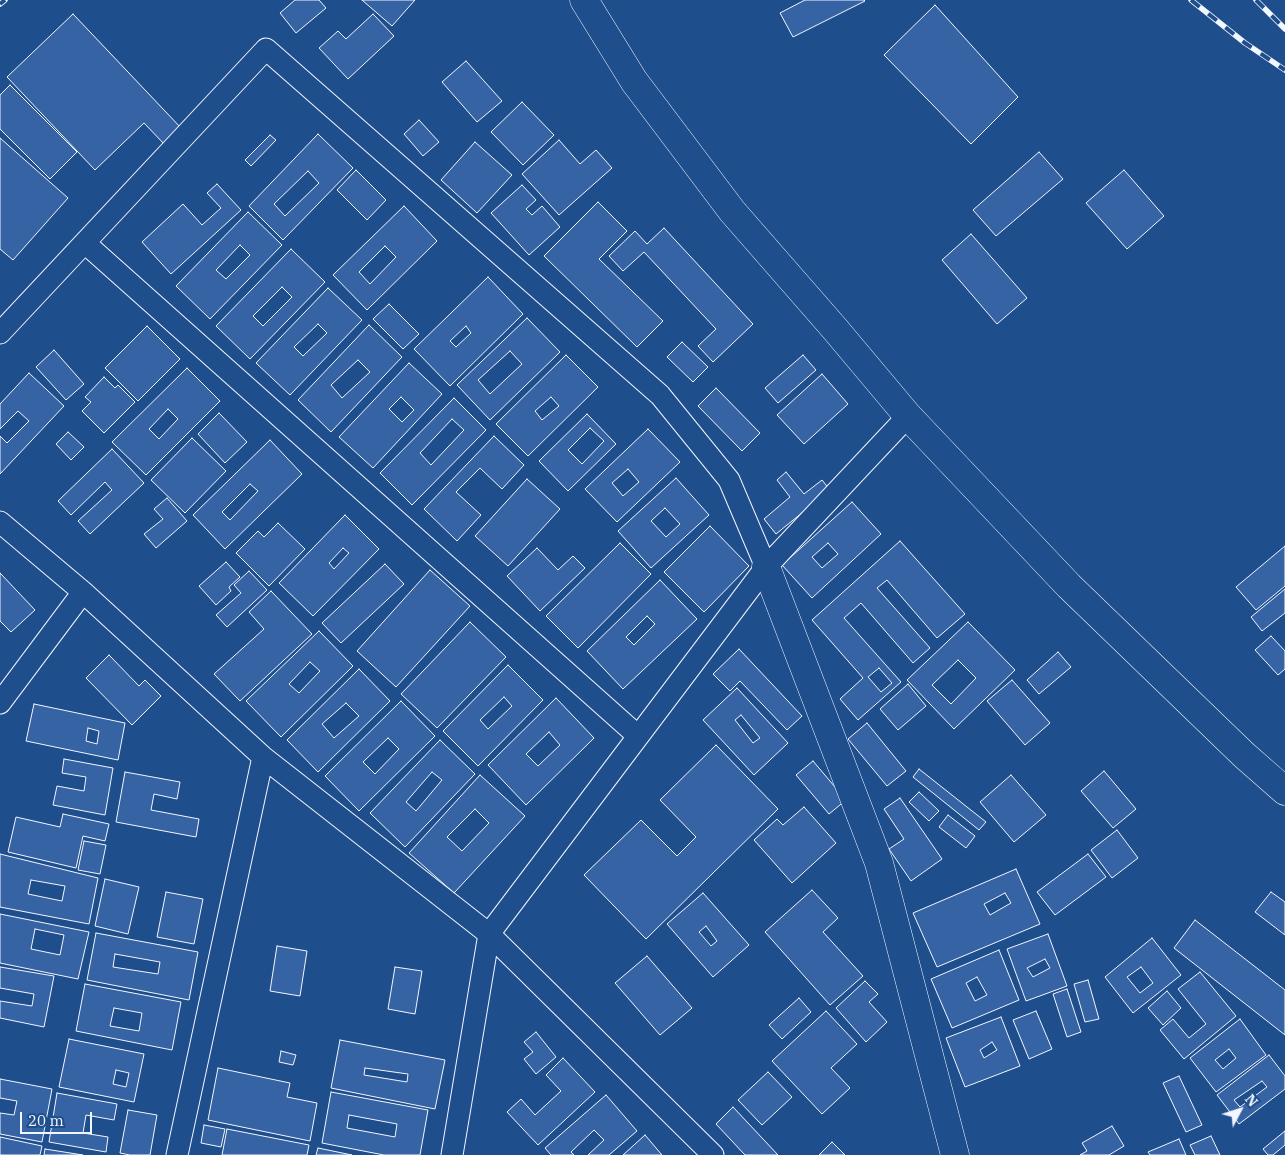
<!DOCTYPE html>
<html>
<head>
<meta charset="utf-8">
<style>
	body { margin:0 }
	#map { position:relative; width:1285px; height:1155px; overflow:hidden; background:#1f4e8c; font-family:"IBM Plex Serif",serif }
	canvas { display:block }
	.north { position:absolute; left:1215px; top:1085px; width:50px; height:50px; -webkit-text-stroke:4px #1f4e8c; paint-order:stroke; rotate:50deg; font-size:14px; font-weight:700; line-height:20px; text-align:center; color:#f2f6ff }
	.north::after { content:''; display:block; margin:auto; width:18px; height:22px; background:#f2f6ff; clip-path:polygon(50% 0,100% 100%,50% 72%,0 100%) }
	.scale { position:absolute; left:20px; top:1112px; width:72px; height:22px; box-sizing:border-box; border:2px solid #f2f6ff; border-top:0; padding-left:6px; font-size:15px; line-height:18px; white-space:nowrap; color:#f2f6ff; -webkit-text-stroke:4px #1f4e8c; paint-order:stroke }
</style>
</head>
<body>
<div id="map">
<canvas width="1285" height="1155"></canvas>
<div class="north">N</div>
<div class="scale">20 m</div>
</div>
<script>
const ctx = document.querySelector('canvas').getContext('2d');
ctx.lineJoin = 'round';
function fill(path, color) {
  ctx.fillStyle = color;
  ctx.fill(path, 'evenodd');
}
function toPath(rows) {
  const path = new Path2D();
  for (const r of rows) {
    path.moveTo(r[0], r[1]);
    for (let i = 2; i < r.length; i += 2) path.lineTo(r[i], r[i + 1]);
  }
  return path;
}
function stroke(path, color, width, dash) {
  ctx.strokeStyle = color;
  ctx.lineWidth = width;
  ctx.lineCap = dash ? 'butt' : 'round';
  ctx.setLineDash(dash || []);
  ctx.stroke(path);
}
const building = toPath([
	[295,0,319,0,326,8,296,33,280,13,295,0],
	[362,0,415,0,392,26,362,0],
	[805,0,864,0,865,1,793,37,780,13,805,0],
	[935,5,1018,97,971,144,884,55,935,5],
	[73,14,182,129,166,146,144,123,95,170,7,77,73,14],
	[373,14,394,36,348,79,319,48,338,31,346,39,373,14],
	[466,61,502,101,477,122,442,82,466,61],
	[10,85,77,152,50,179,0,129,0,95,10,85],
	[522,102,554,135,523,165,491,132,522,102],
	[419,120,439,142,423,156,404,134,419,120],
	[318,134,353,168,283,240,249,206,318,134],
	[308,171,319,183,285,216,274,204,308,171],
	[270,135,276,140,251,166,245,160,270,135],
	[0,138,68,198,13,260,0,249,0,138],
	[559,140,580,164,596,150,612,168,559,215,522,174,559,140],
	[475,142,512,175,477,213,441,180,475,142],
	[1039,152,1063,179,996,236,973,210,1039,152],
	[356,170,386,200,367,220,337,190,356,170],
	[1124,170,1164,216,1127,249,1086,203,1124,170],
	[217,184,241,210,171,274,142,242,183,204,202,225,221,208,207,193,217,184],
	[522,185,536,200,526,209,532,215,542,206,560,227,529,255,491,213,522,185],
	[598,202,627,231,599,259,663,321,637,347,544,256,598,202],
	[404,206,437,241,367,310,333,275,404,206],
	[385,246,396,257,370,284,359,272,385,246],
	[248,212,282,245,210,319,176,286,248,212],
	[240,245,250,255,226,279,216,270,240,245],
	[664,228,753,324,713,362,698,346,716,329,644,252,623,271,609,256,635,231,647,244,664,228],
	[971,234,1027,298,997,324,942,260,971,234],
	[291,249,325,282,250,359,216,326,291,249],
	[282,287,292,297,263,326,253,316,282,287],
	[488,277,523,314,450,386,414,349,488,277],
	[466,326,471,333,456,347,450,341,466,326],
	[328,288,362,320,290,395,256,363,328,288],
	[318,324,327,333,303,356,294,347,318,324],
	[389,304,419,334,403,349,373,319,389,304],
	[527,318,560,352,490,420,457,385,527,318],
	[510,351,522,364,490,394,478,380,510,351],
	[369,325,402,357,331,432,298,400,369,325],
	[358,360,370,372,342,398,331,385,358,360],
	[147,326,180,359,138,401,105,368,147,326],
	[682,342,708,367,693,382,667,357,682,342],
	[54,350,84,384,66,400,36,367,54,350],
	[566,355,598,387,528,456,496,424,566,355],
	[551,397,559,406,542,420,535,411,551,397],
	[803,355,816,370,778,403,765,388,803,355],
	[409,363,442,394,373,468,339,437,409,363],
	[401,397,414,410,402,422,389,409,401,397],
	[187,368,220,401,146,475,112,442,187,368],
	[168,409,178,419,159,439,149,429,168,409],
	[29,373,64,406,0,474,0,436,7,443,29,421,18,411,0,429,0,404,29,373],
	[822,374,848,404,804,444,777,415,822,374],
	[104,377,115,388,118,385,135,402,104,433,82,411,91,402,85,397,104,377],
	[716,388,760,433,742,451,698,406,716,388],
	[454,398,486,430,412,505,380,473,454,398],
	[452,419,464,430,431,465,420,453,452,419],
	[219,413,247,442,225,463,198,434,219,413],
	[587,414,616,444,568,491,539,461,587,414],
	[590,428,604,441,582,464,568,450,590,428],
	[648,429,680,462,617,522,585,489,648,429],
	[628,469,639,482,623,496,612,483,628,469],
	[68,432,84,447,71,460,56,444,68,432],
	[494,436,524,465,502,489,480,468,456,492,481,515,457,541,424,509,494,436],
	[192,438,226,471,185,513,151,480,192,438],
	[270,440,302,474,225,549,193,515,270,440],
	[250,484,258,491,230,520,222,512,250,484],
	[112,449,144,483,90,534,78,521,112,490,105,482,71,515,58,501,112,449],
	[786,472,804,494,822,480,830,490,776,534,764,519,790,497,777,480,786,472],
	[676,478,709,515,651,568,618,531,676,478],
	[665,508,680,524,666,537,651,521,665,508],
	[527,479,560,509,508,566,475,536,527,479],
	[167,498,187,521,156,548,144,534,163,519,154,509,167,498],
	[852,502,881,534,812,598,782,565,852,502],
	[828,543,838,554,822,568,812,557,828,543],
	[345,515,379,549,313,616,279,583,345,515],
	[343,548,349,553,334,569,329,563,343,548],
	[278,523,305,549,269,586,236,553,258,531,264,537,278,523],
	[710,526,749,566,704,612,664,572,710,526],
	[900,541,965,614,937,638,887,580,877,588,930,648,913,663,861,603,844,618,901,682,858,720,840,699,863,678,812,620,900,541],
	[879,668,892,683,881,692,868,677,879,668],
	[620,543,651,574,578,648,546,616,620,543],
	[1285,546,1285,586,1256,610,1236,587,1285,546],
	[537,548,558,570,573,556,585,568,540,611,507,576,537,548],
	[226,562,240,577,229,587,231,591,216,605,199,586,226,562],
	[385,564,404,584,341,643,322,623,385,564],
	[430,570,470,606,396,687,357,651,430,570],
	[249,571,267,590,227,627,216,615,241,593,234,585,249,571],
	[0,573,35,610,11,632,0,621,0,573],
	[660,580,697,619,623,689,587,651,660,580],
	[647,616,655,624,634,645,626,637,647,616],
	[1285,589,1285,613,1262,631,1251,617,1285,589],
	[271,591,312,634,240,701,214,674,264,629,249,612,271,591],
	[470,622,506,657,437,728,401,694,470,622],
	[968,622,1015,670,954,729,907,680,968,622],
	[958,660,976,678,951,704,932,685,958,660],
	[319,631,353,666,281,737,246,701,319,631],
	[310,662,320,671,299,693,289,684,310,662],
	[1271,636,1285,651,1285,669,1278,675,1255,650,1271,636],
	[739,649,802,716,787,730,740,681,730,691,713,674,739,649],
	[1058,652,1071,667,1039,694,1027,680,1058,652],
	[109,655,139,686,145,680,161,696,132,725,86,678,109,655],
	[508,665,543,700,478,766,443,731,508,665],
	[504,697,512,706,488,729,480,720,504,697],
	[359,669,390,701,318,772,287,740,359,669],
	[346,703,359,716,334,738,322,724,346,703],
	[1012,680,1050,723,1025,745,987,701,1012,680],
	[908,684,926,706,898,730,880,709,908,684],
	[737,688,788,743,754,775,703,720,737,688],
	[741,715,760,738,753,743,735,720,741,715],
	[556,698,594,738,526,805,488,765,556,698],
	[549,732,560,745,538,766,526,754,549,732],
	[401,701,435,736,359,811,325,776,401,701],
	[388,738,399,749,375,774,363,762,388,738],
	[34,704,125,723,118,760,26,741,34,704],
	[88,728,99,731,97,744,86,741,88,728],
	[867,723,906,771,887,786,848,739,867,723],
	[440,740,475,774,405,847,370,813,440,740],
	[432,772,442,780,416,811,406,802,432,772],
	[716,745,778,809,646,939,584,875,641,820,677,856,696,837,660,800,716,745],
	[64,759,113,768,105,815,53,805,57,786,84,791,86,777,62,773,64,759],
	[813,761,846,800,829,814,796,775,813,761],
	[919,769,986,822,979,830,913,777,919,769],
	[1104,771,1136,809,1113,828,1081,791,1104,771],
	[125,772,180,782,177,799,154,794,151,810,199,819,196,837,116,822,125,772],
	[480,775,525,816,454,893,409,853,480,775],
	[475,809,489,823,462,851,447,837,475,809],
	[1011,775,1046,815,1014,842,980,802,1011,775],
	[919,792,939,811,929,821,909,802,919,792],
	[900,798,942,859,911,881,889,849,904,839,884,809,900,798],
	[804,807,836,843,792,883,754,840,777,819,783,825,804,807],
	[63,814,109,824,105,841,83,836,76,868,8,852,16,817,60,827,63,814],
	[948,815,975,836,966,848,939,827,948,815],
	[1117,830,1138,858,1112,878,1091,850,1117,830],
	[84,841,106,845,100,874,78,870,84,841],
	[0,854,98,878,89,924,0,907,0,854],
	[31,880,65,886,62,901,28,894,31,880],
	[1088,854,1106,877,1055,915,1037,892,1088,854],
	[1016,869,1040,924,937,967,913,913,1016,869],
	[1005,893,1011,903,990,915,984,904,1005,893],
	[105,879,139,887,128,934,95,926,105,879],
	[812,890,838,918,823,932,863,976,830,1005,765,932,812,890],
	[166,892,203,899,194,944,157,937,166,892],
	[1271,892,1285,902,1285,935,1255,912,1271,892],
	[703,893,749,945,713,977,667,924,703,893],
	[706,926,717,941,711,946,699,932,706,926],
	[0,914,89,932,78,979,0,963,0,914],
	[35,929,64,935,60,955,31,949,35,929],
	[1195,920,1285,990,1285,1035,1174,948,1195,920],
	[96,933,198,952,189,1000,87,980,96,933],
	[115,954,160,962,158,974,113,967,115,954],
	[1048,934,1067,986,1026,1001,1007,949,1048,934],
	[1045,959,1050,968,1033,977,1027,968,1045,959],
	[1152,938,1181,975,1133,1013,1105,977,1152,938],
	[1141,967,1153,983,1140,993,1127,977,1141,967],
	[277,946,307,951,300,996,270,991,277,946],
	[999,950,1019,1000,952,1028,931,979,999,950],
	[977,977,987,995,975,1001,966,983,977,977],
	[647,956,692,1008,660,1035,615,983,647,956],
	[0,967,54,976,44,1027,0,1018,0,1001,32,1006,34,994,0,988,0,967],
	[395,967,422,971,415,1014,388,1009,395,967],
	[1200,972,1236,1016,1184,1059,1160,1030,1173,1019,1189,1038,1206,1024,1178,989,1200,972],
	[1088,980,1099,1019,1085,1022,1074,984,1088,980],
	[865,981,878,994,869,1002,887,1022,866,1042,836,1008,865,981],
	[85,984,181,1002,172,1050,76,1031,85,984],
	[114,1008,142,1013,139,1031,110,1026,114,1008],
	[1067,989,1081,1032,1067,1037,1053,994,1067,989],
	[1167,991,1181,1008,1163,1025,1148,1008,1167,991],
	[799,998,811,1012,782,1039,769,1025,799,998],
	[826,1011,857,1044,831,1068,850,1088,822,1114,772,1061,826,1011],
	[1036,1011,1052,1049,1029,1059,1013,1020,1036,1011],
	[1001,1017,1020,1066,965,1087,946,1038,1001,1017],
	[992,1042,997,1050,984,1058,980,1050,992,1042],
	[1240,1019,1266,1055,1216,1092,1190,1058,1240,1019],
	[1229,1049,1236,1058,1223,1069,1215,1060,1229,1049],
	[536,1032,556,1057,536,1074,524,1059,533,1052,524,1042,536,1032],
	[69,1039,144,1054,134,1102,59,1087,69,1039],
	[116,1070,129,1073,126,1087,113,1084,116,1070],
	[340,1040,445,1060,435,1109,331,1088,340,1040],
	[365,1068,408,1074,407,1082,364,1075,365,1068],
	[281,1051,296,1055,293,1065,279,1062,281,1051],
	[1269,1055,1285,1076,1285,1089,1239,1124,1217,1095,1269,1055],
	[1262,1081,1267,1087,1240,1107,1234,1100,1262,1081],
	[563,1058,595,1092,538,1145,507,1112,521,1099,535,1115,561,1091,546,1075,563,1058],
	[218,1068,290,1083,287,1097,317,1103,310,1141,208,1120,218,1068],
	[768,1072,792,1097,762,1125,738,1100,768,1072],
	[1179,1076,1202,1125,1186,1132,1163,1083,1179,1076],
	[0,1079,52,1089,42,1142,0,1134,0,1113,14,1115,17,1101,0,1098,0,1079],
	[331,1092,428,1110,420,1155,384,1155,322,1143,331,1092],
	[349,1115,397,1124,395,1137,347,1128,349,1115],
	[57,1093,117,1104,114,1120,86,1115,83,1133,108,1137,106,1152,49,1142,57,1093],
	[606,1095,637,1131,609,1155,588,1155,604,1140,594,1130,571,1152,574,1155,551,1155,545,1148,606,1095],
	[733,1107,778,1155,745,1155,716,1124,733,1107],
	[128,1110,157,1115,150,1155,130,1155,120,1153,128,1110],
	[204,1125,225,1129,221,1147,201,1143,204,1125],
	[1112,1126,1124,1146,1109,1155,1080,1155,1087,1151,1082,1143,1112,1126],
	[227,1129,309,1145,307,1155,222,1155,227,1129],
	[1285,1131,1285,1145,1273,1155,1268,1155,1263,1149,1285,1131],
	[645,1135,662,1155,623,1155,645,1135],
	[1211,1136,1220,1155,1195,1155,1190,1145,1211,1136],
	[0,1137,42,1146,40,1155,0,1155,0,1137],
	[1179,1139,1186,1155,1150,1155,1148,1152,1179,1139],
	[832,1142,845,1155,819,1155,832,1142],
	[318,1148,352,1155,316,1155,318,1148],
	[45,1149,83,1155,44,1155,45,1149]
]);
fill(building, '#3563a3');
stroke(building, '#f2f6ff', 1);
const street = toPath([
	[85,243,638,736],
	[0,333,266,49,660,395,729,480,766,567],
	[0,522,83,592,263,757,489,934,713,1155],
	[0,703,83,592],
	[177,1155,263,757],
	[452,1155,489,934,766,567,908,416]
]);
const secondary = toPath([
	[766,567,879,863,955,1155]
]);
const highway = toPath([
	[584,0,634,81,732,211,835,329,908,416,1069,586,1244,755,1285,791]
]);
stroke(street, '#f2f6ff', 23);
stroke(secondary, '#f2f6ff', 29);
stroke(highway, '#f2f6ff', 29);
stroke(street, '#1f4e8c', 21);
stroke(secondary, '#1f4e8c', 28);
stroke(highway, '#1f4e8c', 28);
const rail = toPath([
	[1191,0,1245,43,1285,70],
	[1256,0,1285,29],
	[0,4,5,0]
]);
stroke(rail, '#f2f6ff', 5.5);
stroke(rail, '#1f4e8c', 4, [11]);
</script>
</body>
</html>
